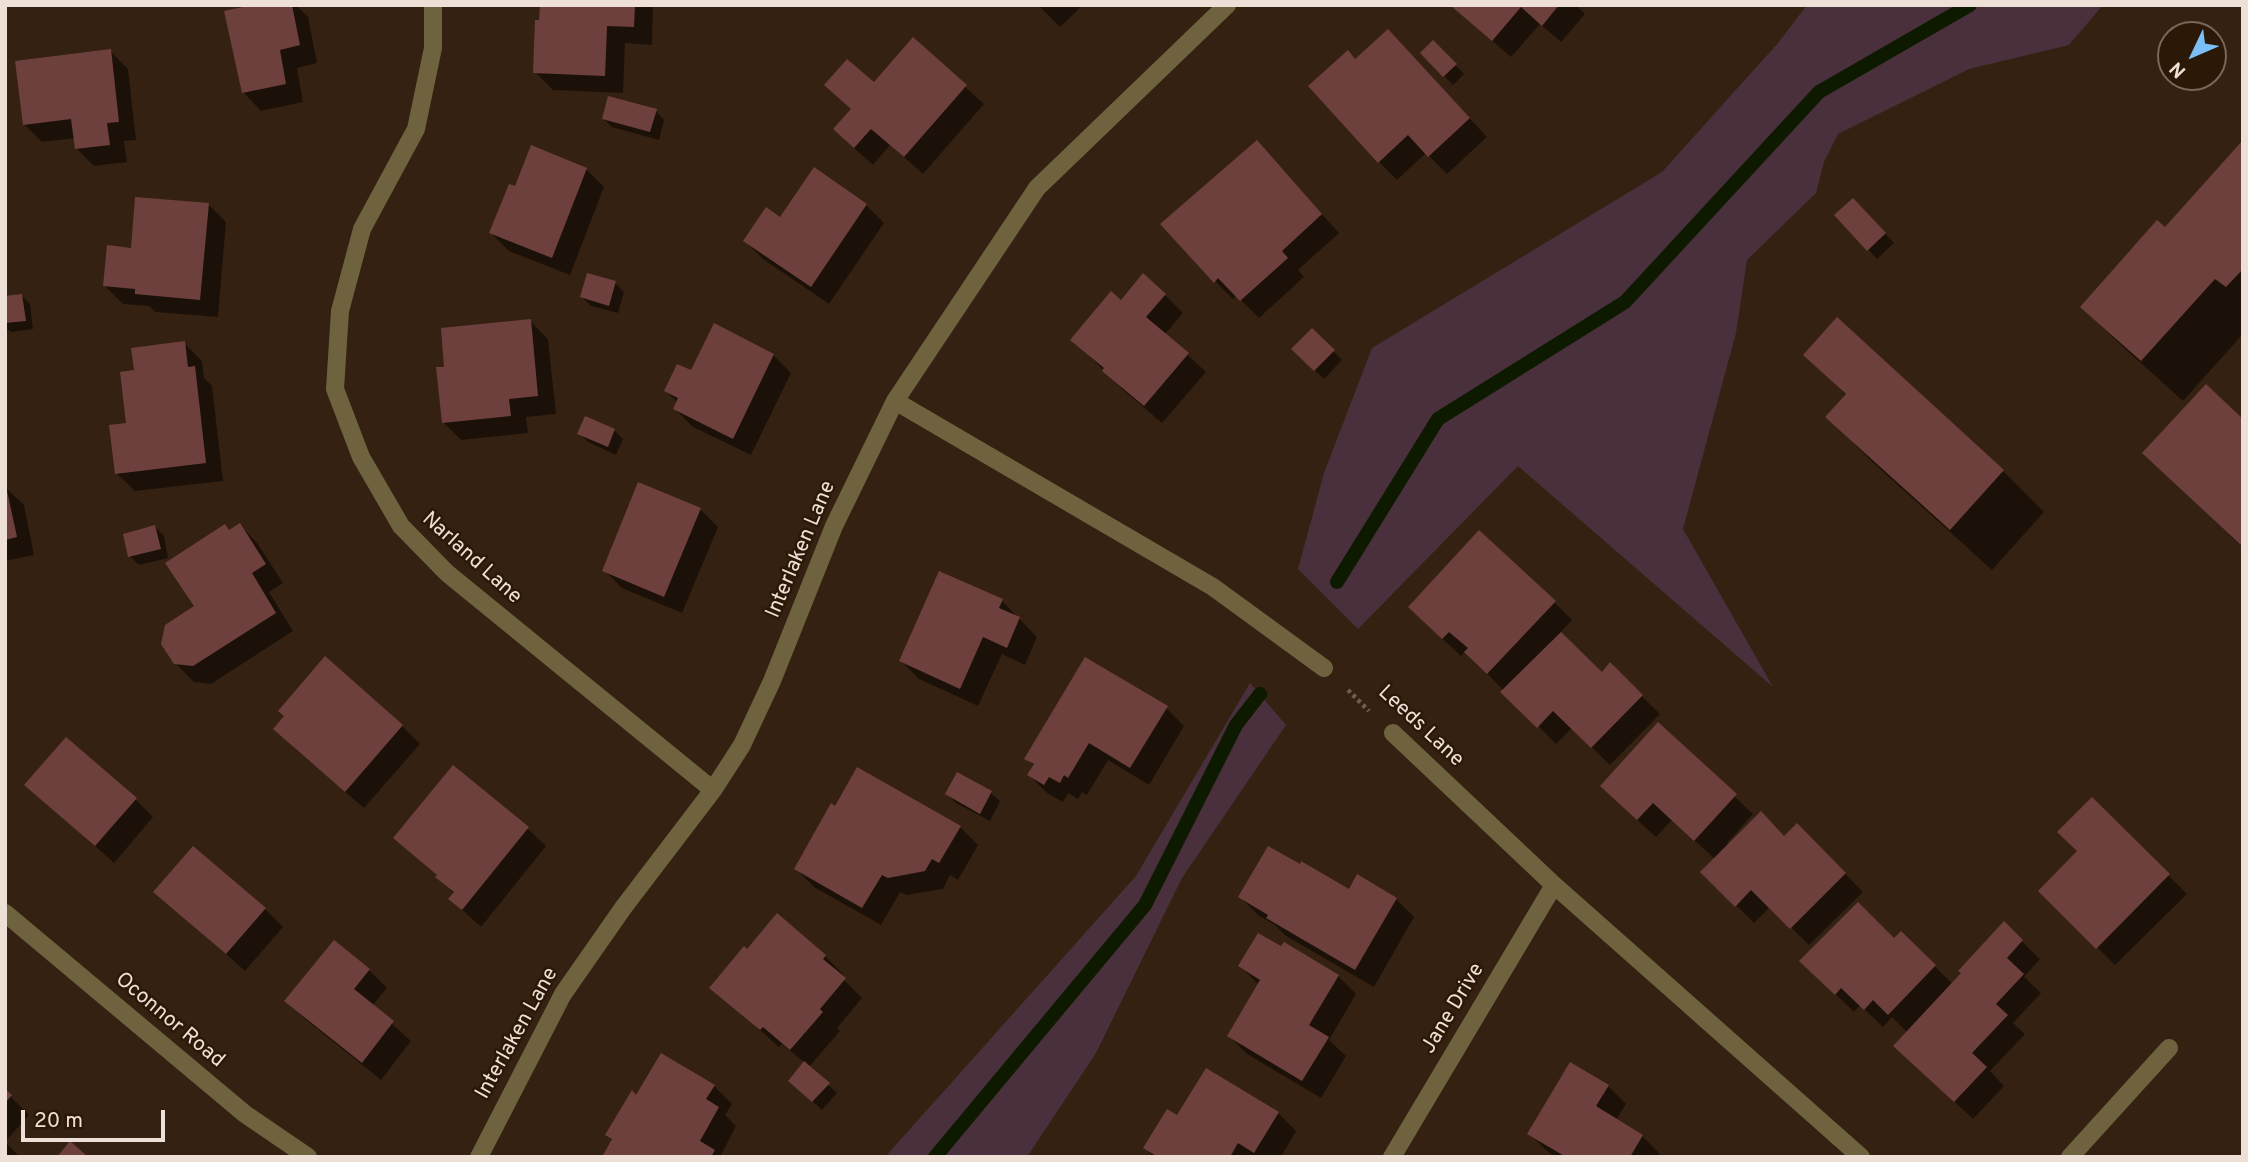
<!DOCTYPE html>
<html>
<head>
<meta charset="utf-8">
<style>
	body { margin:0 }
	#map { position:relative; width:2248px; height:1162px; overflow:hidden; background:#352111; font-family:Overpass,sans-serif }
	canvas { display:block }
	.frame { position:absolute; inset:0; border:7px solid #eee0d6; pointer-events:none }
	.north { position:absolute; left:2157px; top:21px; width:70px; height:70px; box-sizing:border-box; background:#2b1807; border:2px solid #79685a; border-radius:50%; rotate:226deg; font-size:19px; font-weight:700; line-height:28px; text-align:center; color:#eee0d6 }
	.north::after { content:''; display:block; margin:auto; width:24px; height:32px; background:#7abff8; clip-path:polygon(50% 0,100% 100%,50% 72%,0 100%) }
	.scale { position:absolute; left:21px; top:1110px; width:144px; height:32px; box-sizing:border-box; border:4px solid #eee0d6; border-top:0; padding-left:9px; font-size:21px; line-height:24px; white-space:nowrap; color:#eee0d6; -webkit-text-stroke:5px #2b1807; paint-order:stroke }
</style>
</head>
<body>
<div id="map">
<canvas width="2248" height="1162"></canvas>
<div class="frame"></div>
<div class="north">N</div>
<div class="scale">20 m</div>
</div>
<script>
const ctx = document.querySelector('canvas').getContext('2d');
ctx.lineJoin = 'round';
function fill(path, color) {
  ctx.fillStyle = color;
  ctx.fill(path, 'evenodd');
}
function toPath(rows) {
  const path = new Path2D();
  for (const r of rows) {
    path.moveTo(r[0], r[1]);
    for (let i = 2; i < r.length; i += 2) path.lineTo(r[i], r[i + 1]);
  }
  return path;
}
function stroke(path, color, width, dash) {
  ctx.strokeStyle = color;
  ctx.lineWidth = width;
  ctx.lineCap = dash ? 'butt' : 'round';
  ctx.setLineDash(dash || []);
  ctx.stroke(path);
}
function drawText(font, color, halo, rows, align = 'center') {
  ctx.font = font + ' Overpass,sans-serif';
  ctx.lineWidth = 5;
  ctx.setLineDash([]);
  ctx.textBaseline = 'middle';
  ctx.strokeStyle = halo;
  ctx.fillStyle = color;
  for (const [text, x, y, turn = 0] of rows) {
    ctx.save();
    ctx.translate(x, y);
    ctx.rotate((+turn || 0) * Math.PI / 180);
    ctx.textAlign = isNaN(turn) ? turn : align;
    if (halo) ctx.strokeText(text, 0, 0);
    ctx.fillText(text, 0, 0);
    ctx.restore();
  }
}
fill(toPath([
	[1807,5,2103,5,2069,45,1969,69,1838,134,1824,162,1816,193,1747,260,1736,333,1683,529,1773,687,1518,466,1358,629,1298,569,1324,473,1372,348,1662,172,1778,43],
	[1250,683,1286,725,1182,878,1096,1053,1027,1157,885,1157,1136,876]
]), '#49303c');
fill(toPath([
	[260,5,296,5,308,17,317,63,297,68,303,102,261,111,243,92],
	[542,5,653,5,652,45,625,43,623,93,553,90,535,72],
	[1038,5,1083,5,1060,27],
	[1451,5,1576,5,1585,14,1561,42,1540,24,1511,57],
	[913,40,984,104,923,174,890,145,873,165,853,147,852,110,826,85,875,85],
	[1433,42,1464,74,1453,85,1422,53],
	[1406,49,1487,137,1447,174,1426,153,1397,180,1379,162,1356,61],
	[110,51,128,69,136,140,124,141,127,162,94,166,76,148,75,138,42,142,24,124],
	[656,111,664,120,659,140,612,127,603,119],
	[2243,143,2243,334,2183,401,2123,347,2082,307,2165,229],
	[1274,161,1339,233,1298,270,1304,277,1259,318,1237,296,1233,299,1215,281],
	[586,169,604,187,570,275,509,251,491,233,516,188],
	[1853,200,1894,243,1877,259,1837,215],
	[208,204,226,222,218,317,155,312,149,306,123,304,105,286,133,249],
	[866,205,884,223,829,304,763,259,745,241],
	[615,283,624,292,618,313,591,306,582,297],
	[21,295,30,304,33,329,11,332,5,327,5,297],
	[1165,295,1183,313,1165,334,1206,372,1162,423,1122,389,1073,339],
	[1837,320,2003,471,2044,512,1992,570,1868,458,1828,417,1847,396,1806,355],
	[530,321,548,339,556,414,526,417,528,433,461,440,443,422,446,368],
	[1312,330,1342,360,1324,379,1293,349],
	[184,343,202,361,204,378,212,386,223,481,135,491,116,473,128,425,136,372],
	[773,355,791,373,751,455,693,427,675,409,678,403,666,391,692,373],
	[2243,422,2243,548,2144,453],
	[614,430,623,439,616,455,588,442,579,433],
	[5,487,24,505,34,555,5,561],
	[700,509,718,527,682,613,622,588,604,570],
	[240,525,257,543,283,583,269,592,293,631,211,684,194,682,175,663,196,607],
	[155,527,164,536,168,558,139,565,130,556],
	[1002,601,1037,637,1025,665,1002,654,978,706,919,679,901,661],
	[1554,602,1572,620,1560,633,1602,674,1610,665,1660,714,1610,765,1572,728,1556,744,1465,651,1461,656,1428,625],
	[1166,708,1184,726,1149,785,1108,760,1087,795,1082,792,1078,799,1068,793,1063,802,1047,793,1029,775,1035,767,1026,758],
	[1658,725,1753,814,1727,843,1729,845,1785,838,1797,825,1863,892,1809,945,1770,907,1754,923,1702,872,1715,859,1672,820,1656,837,1620,804],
	[402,726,420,744,364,808,293,747],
	[453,768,528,829,546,846,481,927,450,899,454,894,438,876,396,838],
	[27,785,135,799,153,817,114,863],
	[991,793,1000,801,990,821,956,803,947,794],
	[2092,799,2187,894,2115,965,2040,891,2079,852],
	[960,827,978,845,958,880,950,875,943,889,907,895,900,892,881,925,814,887,796,869],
	[1350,891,1396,899,1414,917,1374,987,1286,936,1275,925,1258,915,1240,897],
	[156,892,265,909,283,927,245,971],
	[2004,924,2040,959,2024,977,2041,993,2013,1023,2025,1034,1990,1071,2004,1086,1973,1119,1914,1064,1908,1033,1892,1017,1883,1027,1860,1005,1854,1012,1802,961,1894,940,1901,934,1953,984],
	[747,951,825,956,843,974,841,977,862,998,837,1028,840,1031,809,1067,837,1093,822,1110,799,1089,805,1063,782,1044,779,1047,712,988],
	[1240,966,1338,976,1356,994,1329,1040,1346,1056,1321,1098,1247,1054,1229,1036,1259,985],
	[369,970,387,988,372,1006,411,1041,381,1080,305,1019,287,1001],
	[714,1086,732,1104,725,1115,736,1126,720,1157,604,1157,613,1141,607,1135,637,1098],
	[1608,1086,1626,1104,1616,1120,1642,1136,1660,1154,1658,1157,1556,1157,1547,1151,1529,1133],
	[5,1091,29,1115,5,1142],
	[1278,1113,1296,1131,1281,1157,1154,1157,1145,1148,1177,1117],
	[5,1142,18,1155,16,1157,5,1157]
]), '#0007');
stroke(toPath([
	[1337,582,1438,419,1625,302,1819,92,1970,5],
	[935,1157,1145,905,1236,725,1260,694]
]), '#0e1a00', 14);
fill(toPath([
	[252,5,292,5,300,45,280,50,286,84,242,93,224,11],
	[540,5,635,5,634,27,607,26,605,76,533,73,535,20,539,20],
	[1450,5,1559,5,1542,26,1521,7,1492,41],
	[1388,29,1470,118,1428,157,1408,135,1378,163,1308,86,1348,50,1355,59],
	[913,37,967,85,904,157,871,129,854,148,833,129,851,109,824,85,847,59,874,82],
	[1433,40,1457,64,1443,77,1420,53],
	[111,49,119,122,107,123,110,145,75,149,71,119,23,125,15,61],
	[608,96,657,109,650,132,602,119],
	[1257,140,1322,214,1282,251,1288,258,1240,301,1218,278,1214,283,1160,224],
	[2243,140,2243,269,2226,287,2215,279,2141,361,2080,307,2157,220,2165,227],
	[531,145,587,168,552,258,489,233,509,184,515,186],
	[814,167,867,204,811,287,743,241,766,207,780,217],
	[135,197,209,203,200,300,135,294,135,289,103,286,107,245,131,248],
	[1853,198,1886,233,1867,251,1834,215],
	[587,273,616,281,609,306,580,297],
	[1143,273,1166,294,1146,317,1189,353,1144,406,1102,371,1104,368,1070,340,1111,291,1121,300],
	[22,294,26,321,5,323,5,296],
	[1837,317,2004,470,1950,530,1825,417,1846,394,1803,355],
	[531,319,538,396,509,399,511,416,442,423,436,367,444,367,441,328],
	[714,323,774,354,733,439,673,409,678,398,664,391,677,364,691,370],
	[1312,328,1335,350,1314,371,1291,349],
	[185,341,188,367,195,366,206,463,115,474,109,425,126,423,120,372,134,370,131,348],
	[2206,384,2243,419,2243,547,2142,453],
	[585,416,615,429,608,447,577,434],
	[638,482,701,508,664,597,602,571],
	[6,486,17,537,5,540,5,487],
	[240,523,266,564,252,573,276,613,193,666,174,664,161,644,165,625,194,606,165,563,225,524,229,530],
	[155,525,161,549,128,557,123,534],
	[1479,530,1556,601,1487,674,1464,652,1468,648,1449,632,1442,639,1408,607],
	[939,571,1003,599,999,608,1020,617,1007,648,983,637,960,689,899,661],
	[1561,632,1602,672,1610,662,1643,695,1591,748,1553,711,1537,728,1500,692],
	[325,656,403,725,345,792,273,729,284,716,278,711],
	[1085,657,1168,706,1130,768,1089,743,1068,778,1064,775,1060,783,1049,777,1044,785,1027,775,1034,764,1024,759],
	[1658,722,1737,794,1694,841,1653,803,1637,820,1600,786],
	[66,737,137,798,95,846,24,785],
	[453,765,529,827,462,910,448,899,454,892,435,877,437,875,393,838],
	[857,767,961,826,939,863,932,859,925,871,888,878,882,875,862,908,794,869,831,803,835,806],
	[957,772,992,791,980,814,945,794],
	[2092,797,2170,874,2096,949,2038,891,2077,851,2057,832],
	[1761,811,1784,836,1797,823,1846,873,1790,929,1751,890,1735,907,1700,872],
	[193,846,266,908,226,954,153,892],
	[1268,846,1300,864,1301,861,1349,889,1357,874,1397,898,1355,970,1266,918,1268,915,1238,897],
	[1858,902,1894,938,1901,931,1936,965,1888,1015,1873,1000,1864,1010,1841,988,1835,995,1799,961],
	[777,913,826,955,823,959,846,978,820,1009,823,1012,790,1050,763,1027,760,1030,709,988,744,946,747,949],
	[2004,921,2023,940,2007,958,2024,974,1996,1004,2008,1015,1972,1053,1987,1067,1954,1102,1893,1046,1961,973,1958,971],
	[1258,933,1281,946,1284,942,1339,975,1309,1025,1329,1037,1302,1081,1227,1036,1260,980,1238,966],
	[334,940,370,969,354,989,394,1021,362,1063,284,1001],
	[661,1053,715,1085,706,1099,719,1107,700,1141,715,1150,711,1157,602,1157,612,1139,605,1135,632,1090,636,1095],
	[804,1061,830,1083,812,1102,788,1081],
	[1570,1062,1609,1085,1596,1106,1643,1135,1630,1157,1566,1157,1527,1134],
	[1206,1068,1279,1112,1254,1153,1238,1143,1230,1157,1158,1157,1143,1148,1167,1109,1177,1115],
	[5,1089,12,1095,5,1103],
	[70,1141,88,1157,57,1157]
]), '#6e403d');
stroke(toPath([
	[1348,690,1369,711]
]), '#705e50', 4.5, [3.5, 3.5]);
stroke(toPath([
	[433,5,433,48,416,129,362,229,340,311,335,389,361,457,401,526,447,573,713,790],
	[895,401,1213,587,1324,668],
	[1393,733,1554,885,1861,1157],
	[5,913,245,1114,308,1157],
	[479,1157,563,994,623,908,713,790,742,745,772,681,834,526,895,401,1037,188,1227,5],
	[1392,1157,1554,885],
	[2070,1157,2169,1048]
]), '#6e633e', 18);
drawText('21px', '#eee0d6', '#2b1807', [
	["Interlaken Lane",802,550,-67],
	["Narland Lane",471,559,42],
	["Leeds Lane",1420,727,43],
	["Jane Drive",1454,1009,-59],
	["Oconnor Road",169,1021,40],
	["Interlaken Lane",518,1034,-61]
]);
</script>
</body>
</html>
